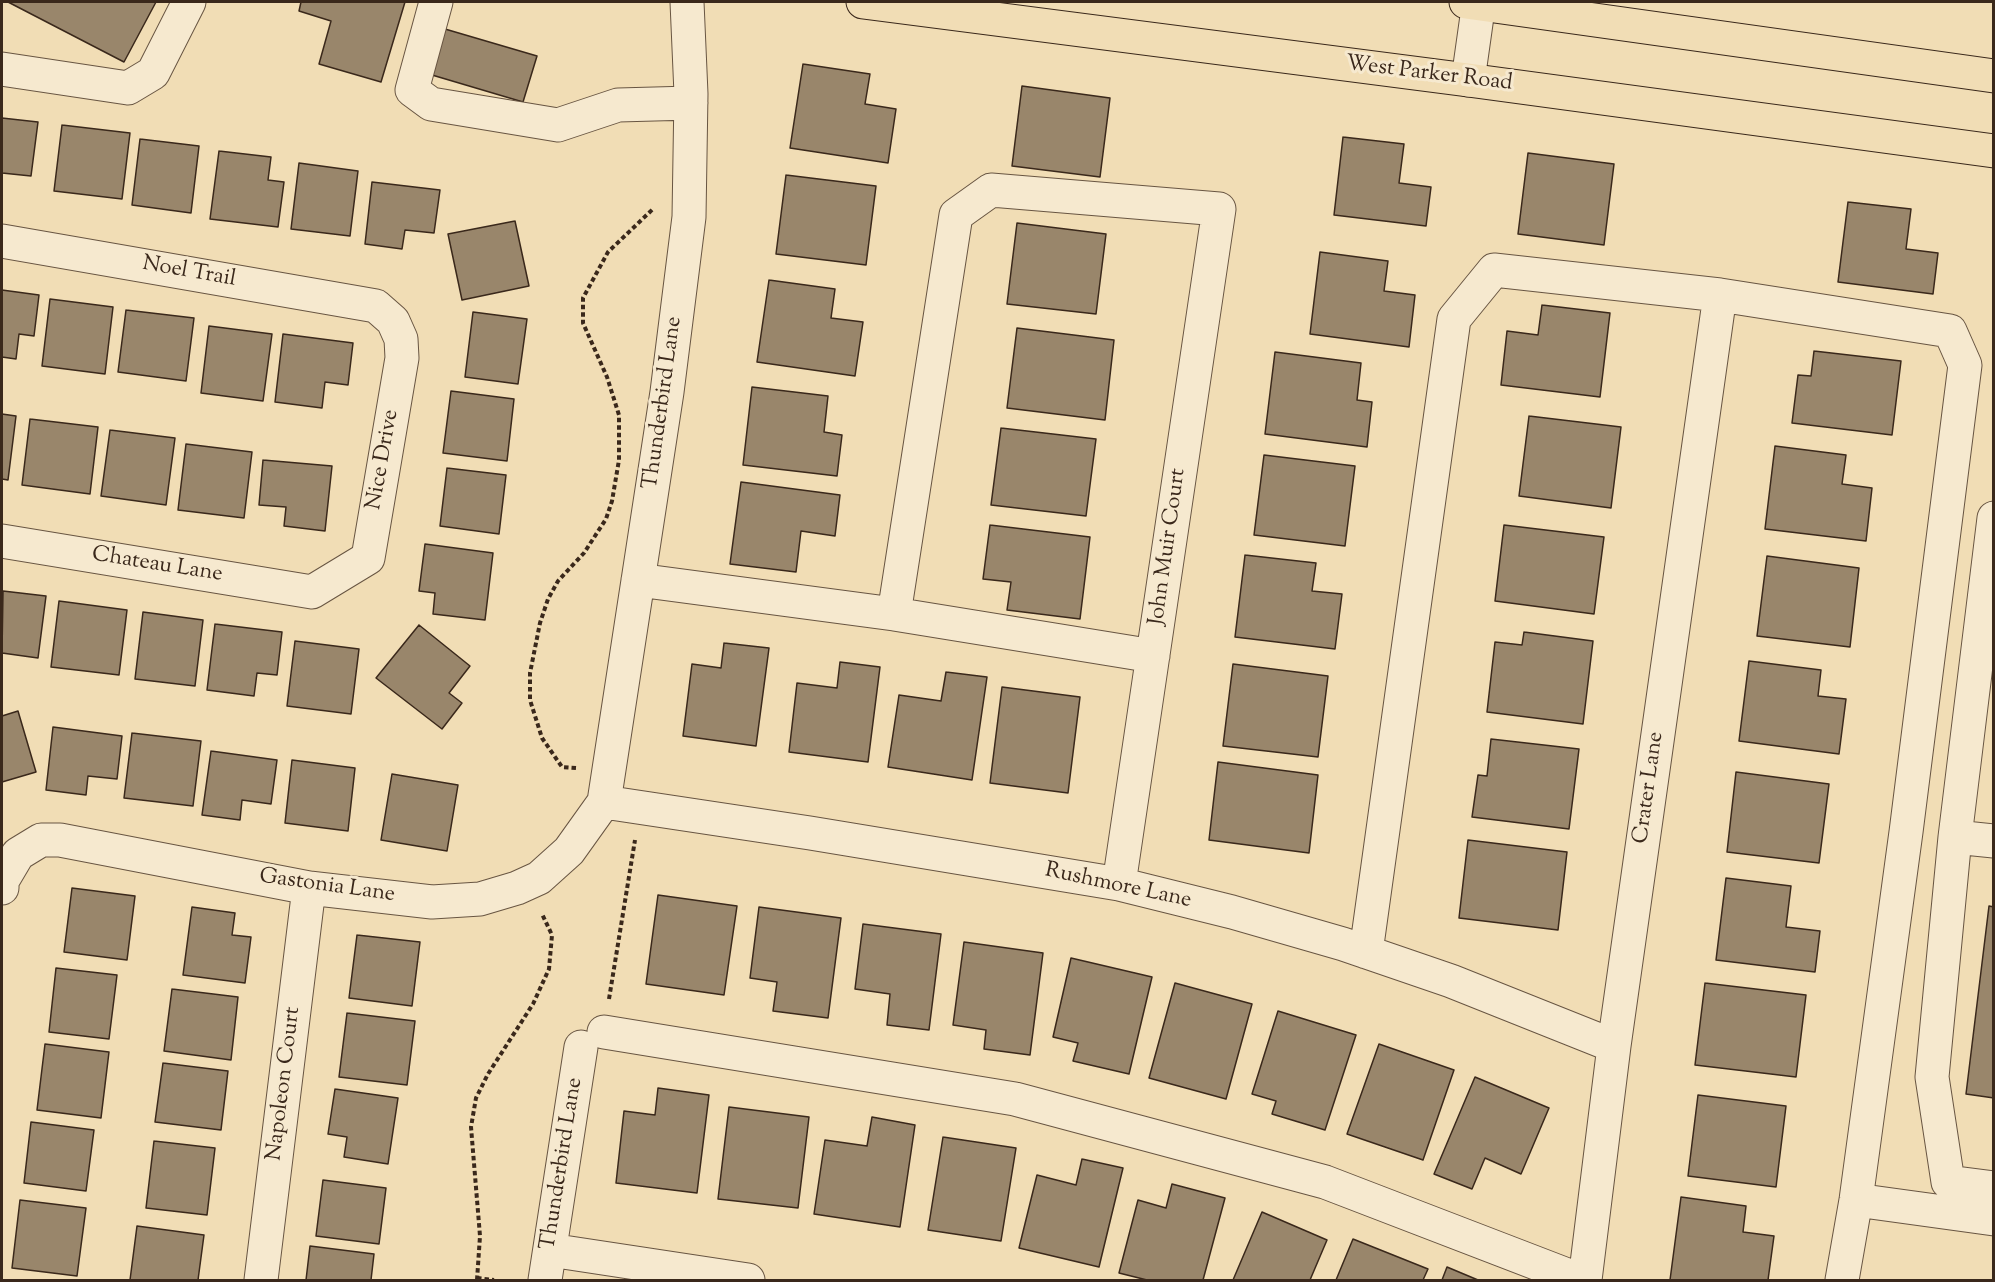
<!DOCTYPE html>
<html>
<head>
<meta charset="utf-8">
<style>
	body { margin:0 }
	#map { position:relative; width:1995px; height:1282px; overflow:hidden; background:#f1ddb5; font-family:"Sorts Mill Goudy",serif }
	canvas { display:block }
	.frame { position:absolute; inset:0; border:3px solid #3a281b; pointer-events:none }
</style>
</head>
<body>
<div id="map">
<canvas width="1995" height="1282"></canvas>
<div class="frame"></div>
</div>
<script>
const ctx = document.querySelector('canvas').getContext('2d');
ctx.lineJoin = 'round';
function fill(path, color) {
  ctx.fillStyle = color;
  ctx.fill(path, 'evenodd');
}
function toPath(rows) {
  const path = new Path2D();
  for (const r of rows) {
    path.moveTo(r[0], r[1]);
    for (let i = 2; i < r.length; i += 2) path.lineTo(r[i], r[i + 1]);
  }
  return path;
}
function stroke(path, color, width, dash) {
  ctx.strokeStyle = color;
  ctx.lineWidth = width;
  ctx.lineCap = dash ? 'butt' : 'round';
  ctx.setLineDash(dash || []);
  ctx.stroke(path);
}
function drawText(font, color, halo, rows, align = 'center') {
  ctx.font = font + ' "Sorts Mill Goudy",serif';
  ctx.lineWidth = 6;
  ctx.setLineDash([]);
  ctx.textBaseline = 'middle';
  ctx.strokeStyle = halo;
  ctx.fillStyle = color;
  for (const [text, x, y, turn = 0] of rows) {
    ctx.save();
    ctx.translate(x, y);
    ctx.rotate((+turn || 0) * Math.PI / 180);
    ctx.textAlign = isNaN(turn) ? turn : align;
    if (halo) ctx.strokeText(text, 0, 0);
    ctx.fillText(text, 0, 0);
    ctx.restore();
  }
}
const building = toPath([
	[8,2,156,2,124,62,8,2],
	[301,2,405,2,381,82,319,64,331,21,299,11,301,2],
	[445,29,537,56,523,102,432,75,445,29],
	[803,64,870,74,865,104,896,109,888,163,790,148,803,64],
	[1022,86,1110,98,1100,177,1012,166,1022,86],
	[2,118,38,122,31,176,2,173,2,118],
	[62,125,130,133,122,199,54,191,62,125],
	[1343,137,1404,144,1399,183,1431,187,1426,226,1334,215,1343,137],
	[140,139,199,146,191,213,132,205,140,139],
	[219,151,271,157,268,180,284,182,278,227,210,219,219,151],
	[1528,153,1614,164,1604,245,1518,234,1528,153],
	[299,163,358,171,350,236,291,229,299,163],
	[786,175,876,186,866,265,776,254,786,175],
	[372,182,440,190,434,233,405,230,402,249,365,244,372,182],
	[1848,202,1911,209,1906,249,1938,253,1933,294,1838,282,1848,202],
	[515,221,529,286,462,300,448,234,515,221],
	[1017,223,1106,234,1096,314,1007,304,1017,223],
	[1320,252,1388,261,1384,291,1415,295,1409,347,1310,334,1320,252],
	[769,280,835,289,831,318,863,322,855,376,757,362,769,280],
	[2,290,39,295,34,336,19,334,16,359,2,357,2,290],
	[50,299,113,307,105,374,42,366,50,299],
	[1542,305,1610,313,1600,397,1501,385,1507,331,1538,335,1542,305],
	[126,310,194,318,186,381,118,372,126,310],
	[473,312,527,319,518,384,465,377,473,312],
	[209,326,272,334,263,401,201,393,209,326],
	[1017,328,1114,340,1105,420,1007,408,1017,328],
	[283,334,353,343,348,385,325,382,322,408,275,402,283,334],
	[1814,351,1901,361,1892,435,1792,423,1798,375,1811,376,1814,351],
	[1275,352,1361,363,1357,400,1372,402,1367,447,1265,434,1275,352],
	[752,387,828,396,824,432,842,435,837,476,743,465,752,387],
	[451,391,514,399,507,461,443,453,451,391],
	[2,414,16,416,8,480,2,479,2,414],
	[1529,416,1621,427,1611,508,1519,496,1529,416],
	[30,419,98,427,90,494,22,485,30,419],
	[1001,428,1096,439,1086,516,991,505,1001,428],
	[110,430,175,438,166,505,101,496,110,430],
	[186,444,252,452,244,518,178,510,186,444],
	[1775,446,1846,455,1842,484,1872,488,1866,541,1765,529,1775,446],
	[1264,455,1355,466,1345,546,1254,535,1264,455],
	[263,460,332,466,325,531,284,526,286,507,259,505,263,460],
	[447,468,506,475,499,534,440,526,447,468],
	[741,482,840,495,835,536,801,531,796,572,730,564,741,482],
	[990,525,1090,537,1080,619,1007,610,1011,582,983,579,990,525],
	[1504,525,1604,537,1594,614,1495,601,1504,525],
	[425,544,493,553,485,620,433,614,435,593,419,591,425,544],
	[1245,555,1316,563,1312,591,1342,594,1335,649,1235,637,1245,555],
	[1767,556,1859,568,1850,647,1757,636,1767,556],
	[3,591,46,596,38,658,2,653,3,591],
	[59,601,127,610,119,675,51,667,59,601],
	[143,612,203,620,195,686,135,679,143,612],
	[215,624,282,632,277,675,257,673,254,696,207,690,215,624],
	[419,625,470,666,449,693,462,703,442,729,376,678,419,625],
	[1524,632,1593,641,1583,724,1487,712,1495,642,1522,645,1524,632],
	[295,641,359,649,351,714,287,706,295,641],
	[724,643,769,648,756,746,683,736,692,664,721,668,724,643],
	[1749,661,1821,670,1818,696,1846,699,1839,754,1739,741,1749,661],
	[840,662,880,667,868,762,789,752,797,683,837,688,840,662],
	[1233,664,1328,676,1318,757,1223,746,1233,664],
	[946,672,987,677,972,780,888,767,899,695,941,701,946,672],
	[1002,687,1080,697,1068,793,990,783,1002,687],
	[18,711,36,772,2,782,2,716,18,711],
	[53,727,122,736,117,779,88,776,86,795,46,790,53,727],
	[132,733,201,741,193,806,124,798,132,733],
	[1491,739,1579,749,1569,829,1472,817,1478,775,1487,776,1491,739],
	[211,751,277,760,271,804,242,800,240,820,202,815,211,751],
	[292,760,355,768,348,831,285,823,292,760],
	[1218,762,1318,775,1309,853,1209,840,1218,762],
	[1736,772,1829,784,1819,863,1727,852,1736,772],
	[392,774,458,785,447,851,381,840,392,774],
	[1468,840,1567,852,1558,930,1459,918,1468,840],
	[1726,878,1791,886,1786,927,1820,931,1815,972,1716,960,1726,878],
	[72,888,135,896,127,960,64,952,72,888],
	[658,895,737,906,724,995,646,984,658,895],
	[1989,906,1994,907,1994,1098,1966,1094,1989,906],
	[192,907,235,913,232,935,251,937,245,983,183,975,192,907],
	[759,907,841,918,828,1018,773,1011,777,982,750,978,759,907],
	[863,924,941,934,929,1030,887,1025,890,994,855,989,863,924],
	[357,935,420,942,412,1006,349,998,357,935],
	[964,942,1043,953,1030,1055,984,1049,986,1030,953,1025,964,942],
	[1071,958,1152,977,1129,1074,1073,1061,1078,1043,1053,1037,1071,958],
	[56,968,117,975,109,1039,49,1032,56,968],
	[1175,983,1252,1004,1226,1099,1149,1078,1175,983],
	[1705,983,1806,995,1796,1077,1695,1065,1705,983],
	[172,989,238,997,231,1060,164,1051,172,989],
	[1278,1011,1356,1035,1325,1130,1272,1114,1276,1101,1252,1094,1278,1011],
	[347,1013,415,1021,407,1085,339,1077,347,1013],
	[45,1044,109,1052,101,1118,37,1110,45,1044],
	[1379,1044,1454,1070,1423,1160,1347,1134,1379,1044],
	[163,1063,228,1071,221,1130,155,1122,163,1063],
	[1475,1077,1549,1108,1521,1174,1485,1158,1472,1189,1434,1174,1475,1077],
	[658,1088,709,1095,697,1193,616,1183,624,1111,655,1115,658,1088],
	[335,1089,398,1098,388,1164,344,1157,347,1137,328,1134,335,1089],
	[1698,1095,1786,1106,1776,1187,1688,1176,1698,1095],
	[729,1107,809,1117,798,1208,718,1199,729,1107],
	[872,1117,915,1125,900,1227,814,1214,825,1140,867,1146,872,1117],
	[31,1122,94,1130,86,1191,24,1183,31,1122],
	[943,1137,1016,1148,1001,1241,928,1230,943,1137],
	[154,1141,215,1148,207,1215,146,1208,154,1141],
	[1082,1159,1123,1168,1099,1267,1019,1248,1037,1175,1076,1185,1082,1159],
	[323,1180,386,1188,379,1244,316,1236,323,1180],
	[1172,1184,1225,1198,1203,1280,1147,1280,1119,1273,1138,1200,1166,1208,1172,1184],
	[1681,1197,1746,1206,1743,1232,1774,1236,1768,1280,1670,1280,1681,1197],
	[20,1200,86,1208,77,1276,12,1268,20,1200],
	[1262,1212,1327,1240,1310,1280,1233,1280,1262,1212],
	[137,1226,204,1235,198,1280,130,1280,137,1226],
	[1353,1239,1428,1269,1423,1280,1336,1280,1353,1239],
	[310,1246,374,1254,371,1280,306,1280,310,1246],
	[1447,1267,1478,1280,1442,1280,1447,1267]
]);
fill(building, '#99866b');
stroke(building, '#3a281b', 1.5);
const minor = toPath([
	[436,2,412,90,431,104,558,125,618,105,691,103],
	[2,69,128,88,153,73,189,2],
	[1468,80,1479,2],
	[2,241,376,306,393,321,401,339,402,358,368,558,312,592,2,541],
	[1994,518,1955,837,1932,1077,1948,1182,1994,1188],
	[638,580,894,614,1153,656],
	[894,614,956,215,991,190,1219,209,1119,884],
	[604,802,810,833,1119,884,1232,912,1343,944,1451,981,1614,1046],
	[1955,837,1994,841],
	[2,888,2,881,18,854,41,840,60,840,309,888,432,902,480,899,517,888,539,878,569,851,604,802,667,392,689,217,691,94,687,2],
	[1366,952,1454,319,1494,270,1720,295,1950,331,1965,365,1906,832,1856,1200,1842,1280],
	[604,1032,1015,1099,1325,1182,1580,1280],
	[1856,1200,1994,1219],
	[550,1250,748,1280],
	[261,1280,309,888],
	[545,1280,581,1047],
	[1585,1280,1614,1046,1720,295]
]);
const major = toPath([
	[863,2,1468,80,1994,151],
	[1466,2,1994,76]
]);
stroke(minor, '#685542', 35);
stroke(major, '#3a281b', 35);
stroke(toPath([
	[576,768,562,767,542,738,530,700,530,673,540,623,548,599,558,581,584,553,606,519,612,501,619,460,619,415,607,377,583,323,583,298,608,252,654,208],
	[609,999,635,840],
	[477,1278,494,1280],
	[477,1280,480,1236,471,1127,476,1098,488,1074,533,1004,549,969,552,935,542,914]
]), '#3a281b', 4, [4.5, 3]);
stroke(minor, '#f6e9cf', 33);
stroke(major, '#f1ddb5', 33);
drawText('22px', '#3a281b', '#f6e9cf', [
	["West Parker Road",1429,75,7],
	["Noel Trail",189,273,10],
	["Thunderbird Lane",664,403,-82],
	["Nice Drive",384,460,-80],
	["John Muir Court",1169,547,-82],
	["Chateau Lane",157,566,9],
	["Crater Lane",1650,788,-82],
	["Gastonia Lane",327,887,8],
	["Rushmore Lane",1118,887,12],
	["Napoleon Court",285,1084,-83],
	["Thunderbird Lane",563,1164,-81]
]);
</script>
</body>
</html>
